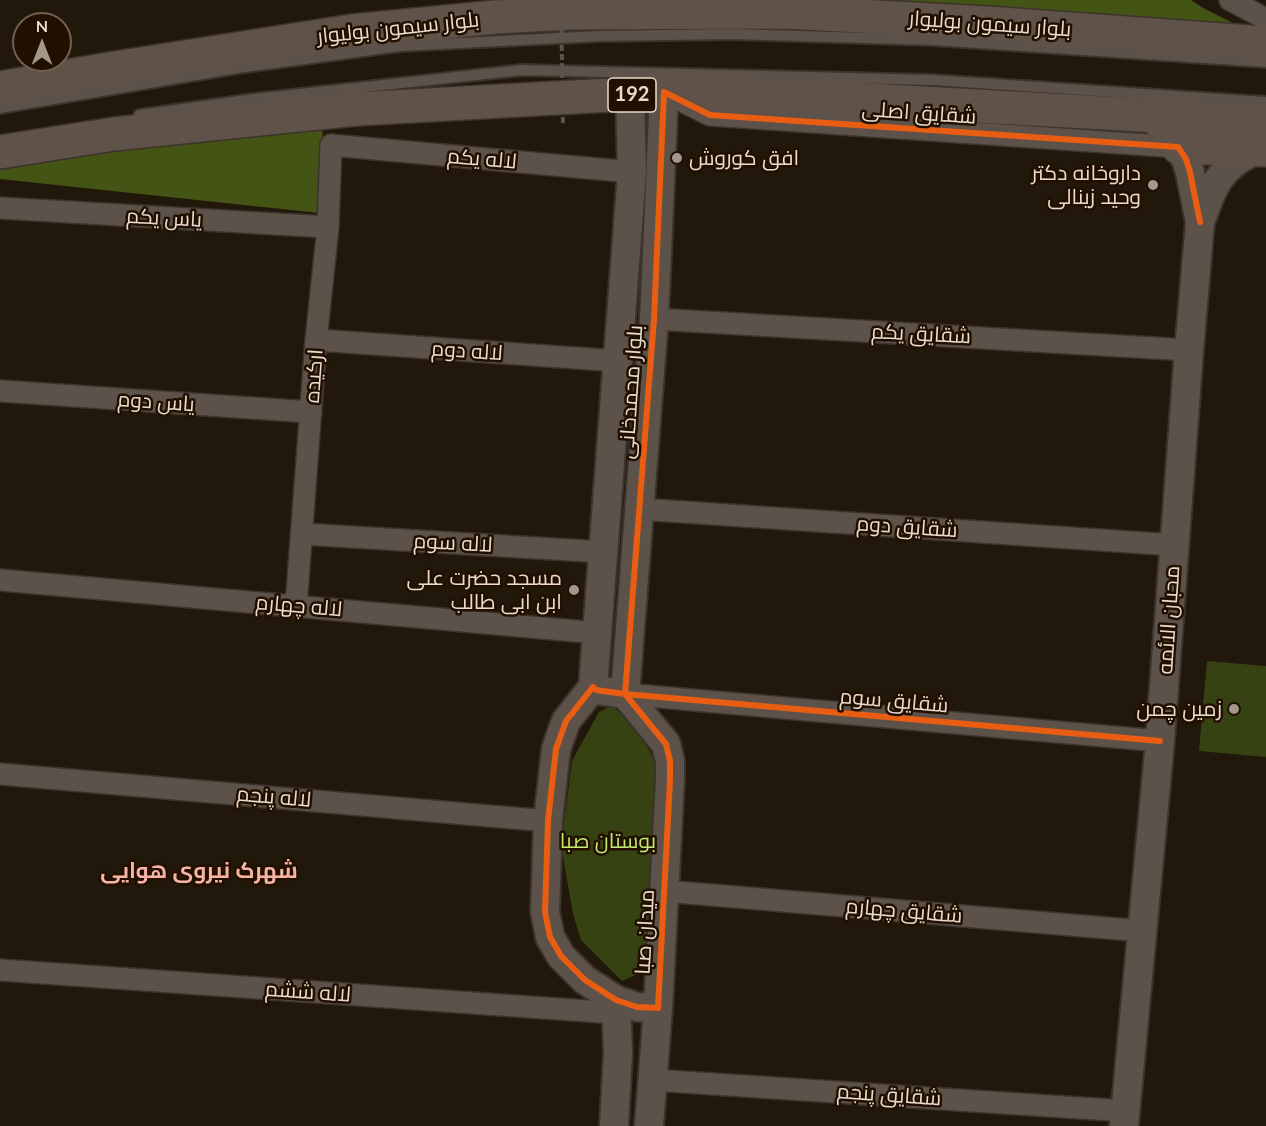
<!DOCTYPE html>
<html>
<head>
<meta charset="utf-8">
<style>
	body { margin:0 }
	#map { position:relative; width:1266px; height:1126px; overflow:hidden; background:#22170b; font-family:Lato,sans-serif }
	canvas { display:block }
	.north { position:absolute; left:12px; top:12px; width:60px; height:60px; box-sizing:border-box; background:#210f00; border:2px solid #716152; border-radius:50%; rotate:0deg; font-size:16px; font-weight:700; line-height:24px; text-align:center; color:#e9dbce }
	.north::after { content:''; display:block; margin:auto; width:21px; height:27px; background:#a3968a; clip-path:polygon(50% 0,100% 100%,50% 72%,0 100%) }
</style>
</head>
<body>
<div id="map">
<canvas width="1266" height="1126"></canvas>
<div class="north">N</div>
</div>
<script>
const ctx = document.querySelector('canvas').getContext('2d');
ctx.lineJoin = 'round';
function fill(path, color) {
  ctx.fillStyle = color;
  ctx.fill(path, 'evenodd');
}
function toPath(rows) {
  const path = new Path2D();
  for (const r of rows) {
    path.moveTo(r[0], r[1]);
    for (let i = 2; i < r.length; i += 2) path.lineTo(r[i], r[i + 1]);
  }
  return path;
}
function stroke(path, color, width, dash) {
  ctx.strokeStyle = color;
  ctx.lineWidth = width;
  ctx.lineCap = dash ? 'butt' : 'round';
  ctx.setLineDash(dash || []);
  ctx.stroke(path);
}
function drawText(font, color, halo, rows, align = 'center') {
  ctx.font = font + ' Lato,Cairo,sans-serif';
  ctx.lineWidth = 5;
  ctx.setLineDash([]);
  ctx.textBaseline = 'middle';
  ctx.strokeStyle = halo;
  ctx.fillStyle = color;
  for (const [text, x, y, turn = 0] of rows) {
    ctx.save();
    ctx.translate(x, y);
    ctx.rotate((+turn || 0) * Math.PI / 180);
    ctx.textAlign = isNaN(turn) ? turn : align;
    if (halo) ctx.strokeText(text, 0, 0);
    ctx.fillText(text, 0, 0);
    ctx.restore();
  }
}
fill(toPath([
	[1207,661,1266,666,1266,757,1199,751],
	[612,705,638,732,659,766,646,960,640,973,622,981,581,940,573,914,561,845,572,761,599,712]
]), '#364212');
fill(toPath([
	[859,0,1191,0,1203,8,1247,30],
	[323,121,319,213,0,179,0,170,233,131]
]), '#445414');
const lane = toPath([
	[0,108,238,68,400,46,600,36,733,34,932,40,1266,62],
	[139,115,254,99,522,70,932,80,1266,102]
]);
const street = toPath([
	[1230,0,1266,19],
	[672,96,710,115,1178,147],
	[0,208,328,227],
	[654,319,1189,350],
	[316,340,619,361],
	[0,391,311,412],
	[639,509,1175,545],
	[302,534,604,552],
	[0,580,598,633],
	[296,606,316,340,328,227,331,145,632,172],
	[625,694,1160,741],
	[0,774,548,821],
	[664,891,1143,931],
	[0,970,616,1013],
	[652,1080,1126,1111]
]);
const secondary = toPath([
	[1178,147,1186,159,1190,172,1200,222],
	[593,687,596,690,625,694,666,744,670,761,670,780,658,1008,637,1007,616,1000,585,980,561,956,550,937,545,912,548,821,556,749,566,721,593,687],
	[593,687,632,172,630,95],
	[625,694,654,319,664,92],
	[614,1126,618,1052,616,1000],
	[649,1126,658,1008],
	[1124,1126,1160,741,1189,350,1200,222,1211,193,1218,180,1227,169,1238,160,1255,150]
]);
const primary = toPath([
	[0,88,109,69,352,31,496,17,571,13,785,12,988,23,1266,43],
	[1155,115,1178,147,1266,150],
	[0,152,114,134,357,109,664,92,780,95,1266,122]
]);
stroke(lane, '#3c332c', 14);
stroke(street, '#3c332c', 24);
stroke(secondary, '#3c332c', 32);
stroke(primary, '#3c332c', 36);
stroke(lane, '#5c524a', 10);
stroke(street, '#5c524a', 21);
stroke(secondary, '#5c524a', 28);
stroke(primary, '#5e5249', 33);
stroke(toPath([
	[561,0,563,126]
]), '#5b534c', 4, [6, 3]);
stroke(toPath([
	[625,694,666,744,670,761,670,780,658,1008,637,1007,616,1000,585,980,561,956,550,937,545,912,548,821,556,749,566,721,593,687,596,690,625,694,1160,741],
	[625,694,654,319,664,92,710,115,1178,147,1186,159,1190,172,1200,222]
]), '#e95d12', 6);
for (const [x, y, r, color] of [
	[677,158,6,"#a3968a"],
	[1153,185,6,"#a3968a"],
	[574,590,6,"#a3968a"],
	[1234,709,6,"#a3968a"]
]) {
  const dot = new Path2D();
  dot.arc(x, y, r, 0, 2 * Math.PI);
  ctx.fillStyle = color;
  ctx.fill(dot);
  stroke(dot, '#210f00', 2);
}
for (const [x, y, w] of [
	[632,95,48]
]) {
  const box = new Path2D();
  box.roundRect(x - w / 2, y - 17, w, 34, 4.5);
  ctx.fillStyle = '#210f00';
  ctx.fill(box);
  stroke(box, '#e9dbce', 1.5);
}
drawText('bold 20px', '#e9dbce', null, [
	["192",632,95]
]);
drawText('21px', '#e9dbce', '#210f00', [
	["بلوار سیمون بولیوار",990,24,4],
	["بلوار سیمون بولیوار",398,28,-6],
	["شقایق اصلی",919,113,4],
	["لاله یکم",482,159,5],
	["یاس یکم",164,218,3],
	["شقایق یکم",921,334,3],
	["لاله دوم",467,351,4],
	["ارکیده",314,376,-86],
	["بلوار محمدخانی",631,392,-86],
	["یاس دوم",156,402,4],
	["شقایق دوم",907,527,4],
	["لاله سوم",453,543,3],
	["لاله چهارم",299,606,5],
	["محبان الائمه",1169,620,-86],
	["شقایق سوم",894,701,5],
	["لاله پنجم",274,797,5],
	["شقایق چهارم",904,911,5],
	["میدان صبا",645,932,-87],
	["لاله ششم",308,992,4],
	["شقایق پنجم",889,1095,4]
]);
drawText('21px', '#e9dbce', '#210f00', [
	["افق کوروش",689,158,"left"],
	["داروخانه دکتر",1141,173],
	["وحید زینالی",1141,197],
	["مسجد حضرت علی",562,578],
	["ابن ابی طالب",562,602],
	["زمین چمن",1222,709]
], 'right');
drawText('21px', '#c1e86f', '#210f00', [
	["بوستان صبا",608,841]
]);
drawText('bold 22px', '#f6b4a5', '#210f00', [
	["شهرک نیروی هوایی",199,871]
]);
</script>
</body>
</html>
